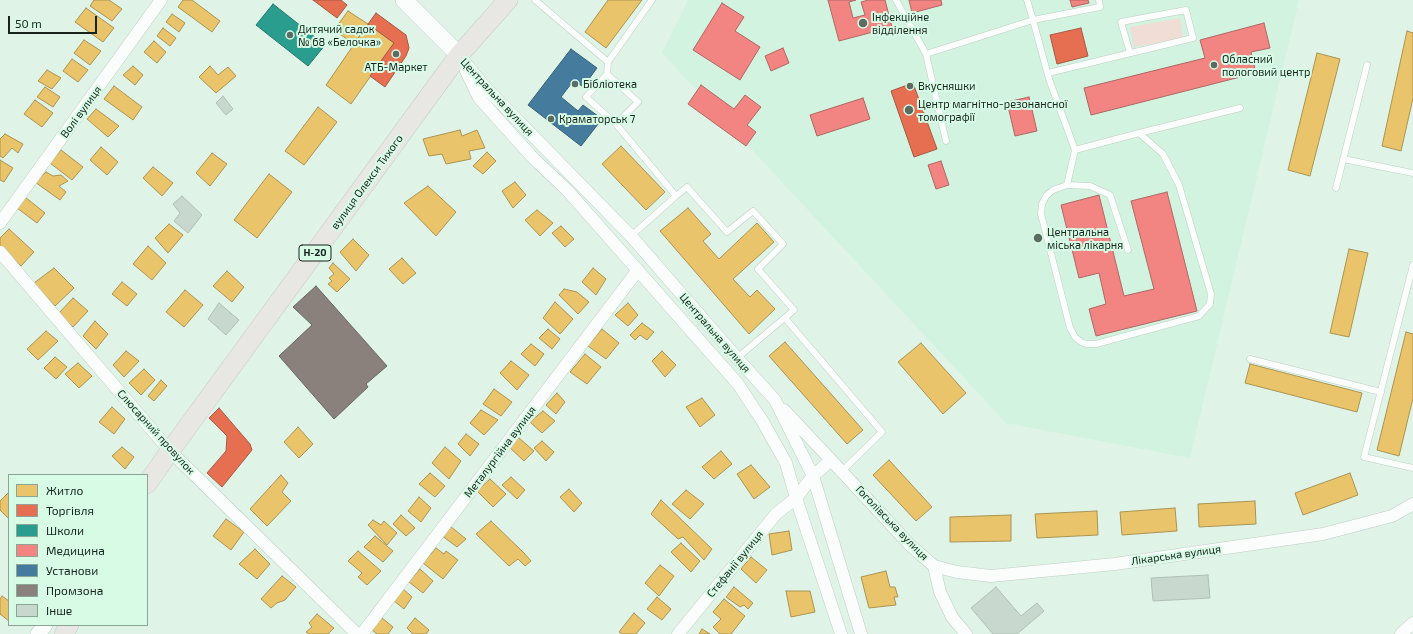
<!DOCTYPE html>
<html>
<head>
<meta charset="utf-8">
<style>
	body { margin:0 }
	#map { position:relative; width:1413px; height:634px; overflow:hidden; background:#dff3e7; font-family:"Exo 2",sans-serif }
	canvas { display:block }
	.legend { position:absolute; left:8px; top:474px; width:140px; height:152px; box-sizing:border-box; background:#d7fbe5; border:1px solid #8aa595; margin:0; padding:5px 7px; list-style:none; font-size:12px; color:#16241c }
	.legend li { display:flex; align-items:center; gap:8px; height:20px }
	.legend b { width:20px; border:1px solid #8aa595 }
	.scale { position:absolute; left:8px; top:16px; width:89px; height:18px; box-sizing:border-box; border:2px solid #16241c; border-top:0; padding-left:5px; font-size:12px; line-height:14px; white-space:nowrap; color:#16241c; -webkit-text-stroke:3px #d7fbe5; paint-order:stroke }
</style>
</head>
<body>
<div id="map">
<canvas width="1413" height="634"></canvas>
<ul class="legend">
<li><b style="height:11px;background:#e9c46a"></b>Житло</li>
<li><b style="height:11px;background:#e76f51"></b>Торгівля</li>
<li><b style="height:11px;background:#2a9d8f"></b>Школи</li>
<li><b style="height:11px;background:#f28482"></b>Медицина</li>
<li><b style="height:11px;background:#457b9d"></b>Установи</li>
<li><b style="height:11px;background:#8a817c"></b>Промзона</li>
<li><b style="height:11px;background:#c8d8ce"></b>Інше</li>
</ul>
<div class="scale">50 m</div>
</div>
<script>
const ctx = document.querySelector('canvas').getContext('2d');
ctx.lineJoin = 'round';
function fill(path, color) {
  ctx.fillStyle = color;
  ctx.fill(path, 'evenodd');
}
function toPath(rows) {
  const path = new Path2D();
  for (const r of rows) {
    path.moveTo(r[0], r[1]);
    for (let i = 2; i < r.length; i += 2) path.lineTo(r[i], r[i + 1]);
  }
  return path;
}
function stroke(path, color, width, dash) {
  ctx.strokeStyle = color;
  ctx.lineWidth = width;
  ctx.lineCap = dash ? 'butt' : 'round';
  ctx.setLineDash(dash || []);
  ctx.stroke(path);
}
function drawText(font, color, halo, rows, align = 'center') {
  ctx.font = font + ' "Exo 2",sans-serif';
  ctx.lineWidth = 4;
  ctx.setLineDash([]);
  ctx.textBaseline = 'middle';
  ctx.strokeStyle = halo;
  ctx.fillStyle = color;
  for (const [text, x, y, turn = 0] of rows) {
    ctx.save();
    ctx.translate(x, y);
    ctx.rotate((+turn || 0) * Math.PI / 180);
    ctx.textAlign = isNaN(turn) ? turn : align;
    if (halo) ctx.strokeText(text, 0, 0);
    ctx.fillText(text, 0, 0);
    ctx.restore();
  }
}
fill(toPath([
	[688,0,1299,0,1190,458,1006,423,662,53]
]), '#d2f3df');
fill(toPath([
	[1180,18,1183,38,1134,47,1130,27]
]), '#f0ddd5');
const homes = toPath([
	[94,0,109,0,122,9,112,21,90,6,94,0],
	[183,0,192,0,220,21,212,32,178,7,183,0],
	[608,0,642,0,606,48,585,32,608,0],
	[86,8,114,28,103,42,75,22,86,8],
	[348,11,368,24,354,44,334,30,348,11],
	[172,14,185,23,179,32,166,22,172,14],
	[368,24,394,43,351,104,326,85,368,24],
	[163,28,176,38,170,46,157,36,163,28],
	[1407,31,1413,33,1413,98,1401,151,1382,146,1407,31],
	[84,40,101,51,90,65,74,53,84,40],
	[154,41,166,52,157,63,144,52,154,41],
	[1317,53,1340,59,1310,176,1288,170,1317,53],
	[72,59,88,70,78,82,63,71,72,59],
	[133,66,143,75,135,85,123,75,133,66],
	[210,66,218,75,228,67,236,76,216,93,199,77,210,66],
	[47,70,61,78,52,89,38,81,47,70],
	[114,86,142,107,133,120,104,99,114,86],
	[45,87,60,97,53,107,37,97,45,87],
	[35,100,53,113,42,127,24,114,35,100],
	[318,107,337,122,304,165,285,151,318,107],
	[96,109,119,126,108,137,87,119,96,109],
	[460,130,462,136,477,130,485,148,469,151,471,159,446,164,442,154,429,156,423,139,460,130],
	[5,134,23,144,18,153,12,148,3,158,0,156,0,139,5,134],
	[621,146,665,192,646,210,602,164,621,146],
	[101,147,118,162,107,175,90,160,101,147],
	[61,150,83,167,72,180,50,163,61,150],
	[487,152,496,161,483,174,473,166,487,152],
	[212,153,227,164,210,186,196,173,212,153],
	[0,160,13,168,4,182,0,180,0,160],
	[153,167,173,183,162,196,143,178,153,167],
	[46,172,53,176,61,175,68,181,59,186,66,192,60,200,35,182,46,172],
	[269,174,292,192,257,238,234,220,269,174],
	[515,182,526,195,513,208,502,191,515,182],
	[428,186,456,212,436,236,404,203,428,186],
	[25,197,45,213,37,223,17,208,25,197],
	[688,208,711,234,703,241,719,259,757,223,774,242,733,279,750,297,757,290,775,309,749,334,660,231,688,208],
	[537,210,553,223,540,236,525,220,537,210],
	[169,224,183,235,168,253,155,238,169,224],
	[561,226,574,239,565,247,552,233,561,226],
	[9,229,34,252,21,266,0,245,0,238,9,229],
	[353,239,369,255,356,271,340,252,353,239],
	[148,246,166,263,152,280,133,264,148,246],
	[1349,249,1368,253,1349,337,1330,333,1349,249],
	[402,258,416,273,403,284,389,269,402,258],
	[333,263,350,279,337,292,328,284,332,281,329,278,334,274,329,268,333,263],
	[54,268,74,288,55,306,34,283,54,268],
	[593,268,606,279,596,295,582,282,593,268],
	[227,271,244,287,232,302,213,286,227,271],
	[122,282,137,294,127,306,112,294,122,282],
	[564,289,577,292,589,302,578,314,559,295,564,289],
	[185,290,203,305,184,327,166,312,185,290],
	[73,298,88,311,73,327,59,313,73,298],
	[555,302,573,319,560,334,543,318,555,302],
	[628,303,638,315,628,326,615,315,628,303],
	[95,321,108,334,96,349,83,336,95,321],
	[642,323,654,332,647,340,640,335,635,340,630,335,642,323],
	[548,329,560,339,552,349,539,338,548,329],
	[602,329,619,343,606,359,588,346,602,329],
	[46,331,58,341,38,360,27,349,46,331],
	[1406,332,1413,334,1413,398,1399,456,1377,450,1406,332],
	[785,342,863,430,847,444,769,356,785,342],
	[921,343,966,393,943,414,898,362,921,343],
	[531,344,544,354,535,366,521,354,531,344],
	[126,351,139,361,124,377,113,365,126,351],
	[662,351,676,365,665,377,652,361,662,351],
	[585,354,601,367,587,384,570,372,585,354],
	[55,357,67,367,56,379,44,368,55,357],
	[511,361,529,375,517,390,500,373,511,361],
	[78,363,92,376,79,388,65,374,78,363],
	[1250,364,1362,393,1357,412,1245,383,1250,364],
	[144,369,155,380,141,395,129,383,144,369],
	[161,380,167,386,154,401,148,396,161,380],
	[494,389,512,402,501,416,483,404,494,389],
	[557,393,565,402,556,414,546,405,557,393],
	[702,398,715,415,700,427,686,407,702,398],
	[112,407,125,419,114,434,99,422,112,407],
	[481,410,498,420,484,435,470,423,481,410],
	[543,411,555,421,542,433,530,422,543,411],
	[298,427,313,444,299,458,284,442,298,427],
	[466,434,479,444,470,456,458,444,466,434],
	[519,438,534,451,524,461,509,447,519,438],
	[542,441,554,452,546,461,534,448,542,441],
	[122,447,134,457,125,469,112,456,122,447],
	[445,447,461,461,449,479,432,463,445,447],
	[721,451,732,464,714,479,702,467,721,451],
	[889,460,932,507,916,521,873,475,889,460],
	[751,465,770,487,754,499,737,474,751,465],
	[430,473,445,486,435,497,419,484,430,473],
	[1350,473,1358,495,1303,515,1295,493,1350,473],
	[281,475,288,483,282,492,291,501,267,526,250,509,281,475],
	[511,477,525,490,517,499,502,485,511,477],
	[490,479,506,494,493,507,477,491,490,479],
	[569,489,582,503,574,512,560,497,569,489],
	[686,490,704,504,690,519,672,504,686,490],
	[9,492,9,519,0,510,0,501,9,492],
	[419,497,431,508,421,522,408,511,419,497],
	[661,500,712,549,704,560,683,537,678,539,651,514,661,500],
	[1255,501,1256,524,1199,527,1198,504,1255,501],
	[1175,508,1177,531,1122,535,1120,512,1175,508],
	[1097,511,1098,535,1037,538,1035,514,1097,511],
	[401,515,415,528,406,536,393,524,401,515],
	[1011,515,1011,541,950,542,950,517,1011,515],
	[226,519,244,532,231,550,213,536,226,519],
	[373,520,381,525,384,521,397,533,387,545,368,525,373,520],
	[491,521,524,553,531,561,525,566,518,559,509,566,476,534,491,521],
	[450,526,466,539,457,547,441,535,450,526],
	[789,531,792,550,772,555,769,534,789,531],
	[375,536,393,551,383,562,364,547,375,536],
	[681,543,700,561,691,572,671,552,681,543],
	[436,548,444,554,446,551,458,560,443,579,423,563,436,548],
	[255,549,270,564,257,579,239,564,255,549],
	[358,551,381,571,367,585,358,577,362,573,348,561,358,551],
	[751,557,767,570,756,583,741,569,751,557],
	[660,565,674,576,659,596,645,583,660,565],
	[420,569,433,581,423,593,409,582,420,569],
	[886,571,890,587,895,587,898,597,894,597,896,605,869,608,861,577,886,571],
	[282,576,296,587,285,600,277,603,271,608,261,599,282,576],
	[734,587,753,603,748,609,744,605,740,607,726,597,734,587],
	[402,588,412,597,404,609,393,600,402,588],
	[786,591,810,591,815,612,791,617,786,591],
	[2,596,9,601,9,621,0,614,0,599,2,596],
	[657,597,671,609,662,620,647,609,657,597],
	[724,599,745,616,731,634,720,634,713,627,721,619,713,612,724,599],
	[634,613,645,623,636,634,622,634,619,632,634,613],
	[317,614,334,628,328,634,309,634,306,632,312,627,309,623,317,614],
	[382,618,393,627,388,634,377,634,371,629,382,618],
	[415,618,429,630,426,634,413,634,407,628,415,618],
	[702,629,710,634,699,634,702,629]
]);
fill(homes, '#e9c46a');
stroke(homes, '#aa9453', 1);
const shops = toPath([
	[313,0,341,0,347,5,337,18,313,0],
	[376,13,406,35,409,48,406,56,385,87,370,76,394,43,368,24,376,13],
	[1081,28,1088,56,1057,64,1050,35,1081,28],
	[913,83,937,149,914,157,891,91,913,83],
	[219,408,250,444,252,450,222,487,207,473,226,451,227,436,209,418,219,408]
]);
fill(shops, '#e76f51');
stroke(shops, '#a85841', 1);
const schools = toPath([
	[273,4,325,45,308,66,256,25,273,4]
]);
fill(schools, '#2a9d8f');
stroke(schools, '#24796c', 1);
const health = toPath([
	[828,0,856,0,849,2,853,18,865,15,861,2,868,0,885,0,892,27,839,41,828,0],
	[909,0,941,0,942,5,912,13,909,0],
	[1070,0,1088,0,1089,3,1072,7,1070,0],
	[722,3,744,17,735,31,760,47,740,80,693,50,722,3],
	[1264,23,1270,48,1251,52,1256,73,1091,115,1084,88,1205,58,1200,40,1264,23],
	[783,48,789,63,771,71,765,56,783,48],
	[701,85,734,109,745,95,761,107,747,125,756,132,746,146,688,104,701,85],
	[1029,97,1037,131,1015,136,1007,102,1029,97],
	[863,98,870,119,817,136,810,115,863,98],
	[941,161,949,185,936,189,928,165,941,161],
	[1167,192,1197,311,1096,336,1089,309,1106,304,1099,273,1079,278,1061,205,1099,195,1124,296,1154,289,1131,201,1167,192]
]);
fill(health, '#f28482');
stroke(health, '#b06763', 1);
const public = toPath([
	[571,49,597,68,583,87,574,80,561,97,578,111,583,105,602,119,581,146,528,105,571,49]
]);
fill(public, '#457b9d');
stroke(public, '#376176', 1);
const industry = toPath([
	[316,286,387,366,366,384,368,387,334,419,279,356,312,325,293,307,316,286]
]);
fill(industry, '#8a817c');
stroke(industry, '#67655f', 1);
const building = toPath([
	[223,96,233,109,226,115,216,103,223,96],
	[182,196,202,215,188,233,174,221,180,213,173,204,182,196],
	[219,303,239,320,226,335,208,319,219,303],
	[1208,575,1210,598,1153,601,1151,578,1208,575],
	[996,587,1021,616,1037,603,1044,611,1017,634,993,634,971,608,996,587]
]);
fill(building, '#c8d8ce');
stroke(building, '#b0bfb7', 1);
const service = toPath([
	[535,0,608,62,607,74,638,102,616,124],
	[896,0,926,54,946,141],
	[926,54,1033,20,1027,0],
	[608,62,652,0],
	[1048,73,1193,38,1186,10,1121,22,1130,53],
	[607,74,586,97,616,124,676,196,687,187,727,232,753,211,783,244,758,269,794,310,737,358],
	[1139,133,1240,108],
	[1075,150,1139,133,1163,154,1179,185,1211,294,1210,304,1199,316,1096,344,1086,344,1081,342,1075,337,1070,328,1041,214,1042,204,1046,196,1053,190,1067,185,1090,186,1110,195,1128,250],
	[1343,159,1413,173],
	[1067,185,1075,150,1049,79,1033,20,1100,7,1099,0],
	[1336,188,1367,65],
	[631,236,676,196],
	[1413,265,1364,457,1413,468],
	[785,318,882,432,842,471],
	[1250,359,1381,392]
]);
const minor = toPath([
	[459,55,485,87,631,236,737,358,775,400,813,476,861,634],
	[466,71,479,98,534,159,567,190,738,384,763,422,786,463,796,498,841,634],
	[0,223,161,0],
	[0,252,170,451,357,634],
	[784,410,831,460],
	[934,566,957,572,991,576,1115,564,1323,534,1392,516,1413,504],
	[362,634,638,270],
	[678,634,776,514,796,498,813,476,831,460,911,546,934,566,940,592,952,617,966,634],
	[1401,634,1413,623]
]);
const tertiary = toPath([
	[38,634,45,625]
]);
const secondary = toPath([
	[404,0,459,55]
]);
const primary = toPath([
	[147,484,170,451,459,55,508,0],
	[64,634,69,625]
]);
stroke(service, '#bfcfc5', 7);
stroke(minor, '#bfcfc5', 13);
stroke(tertiary, '#bfcfc5', 16);
stroke(secondary, '#bfcfc5', 18);
stroke(primary, '#c5cfc9', 20);
stroke(service, '#fafdfb', 6);
stroke(minor, '#fafdfb', 12);
stroke(tertiary, '#fafdfb', 15);
stroke(secondary, '#fafdfb', 17);
stroke(primary, '#e9e7e4', 19);
for (const [x, y, r, color] of [
	[863,23,5,"#5c6c63"],
	[290,35,4,"#5c6c63"],
	[396,54,4,"#5c6c63"],
	[1214,65,4,"#5c6c63"],
	[575,84,4,"#5c6c63"],
	[910,86,4,"#5c6c63"],
	[909,110,5,"#5c6c63"],
	[551,119,4,"#5c6c63"],
	[1038,238,5,"#5c6c63"]
]) {
  const dot = new Path2D();
  dot.arc(x, y, r, 0, 2 * Math.PI);
  ctx.fillStyle = color;
  ctx.fill(dot);
  stroke(dot, '#d7fbe5', 1.5);
}
for (const [x, y, w] of [
	[315,253,32]
]) {
  const box = new Path2D();
  box.roundRect(x - w / 2, y - 8, w, 16, 3);
  ctx.fillStyle = '#d7fbe5';
  ctx.fill(box);
  stroke(box, '#16241c', 1);
}
drawText('bold 10px', '#16241c', null, [
	["Н-20",315,253]
]);
drawText('11px', '#16241c', '#d7fbe5', [
	["Інфекційне",872,17],
	["відділення",872,30],
	["Дитячий садок",298,29],
	["№ 68 «Белочка»",298,42],
	["Обласний",1222,59],
	["пологовий центр",1222,72],
	["АТБ-Маркет",396,67,"center"],
	["Бібліотека",583,84],
	["Вкусняшки",918,86],
	["Центр магнітно-резонансної",918,104],
	["томографії",918,117],
	["Краматорськ 7",559,119],
	["Центральна",1047,232],
	["міська лікарня",1047,245]
], 'left');
drawText('11px', '#16241c', '#d7fbe5', [
	["Центральна вулиця",497,97,47],
	["Волі вулиця",81,112,-54],
	["вулиця Олекси Тихого",367,182,-54],
	["Центральна вулиця",715,333,49],
	["Слюсарний провулок",156,432,48],
	["Металургійна вулиця",500,452,-53],
	["Гоголівська вулиця",892,523,46],
	["Лікарська вулиця",1176,555,-8],
	["Стефанії вулиця",735,564,-51]
]);
</script>
</body>
</html>
